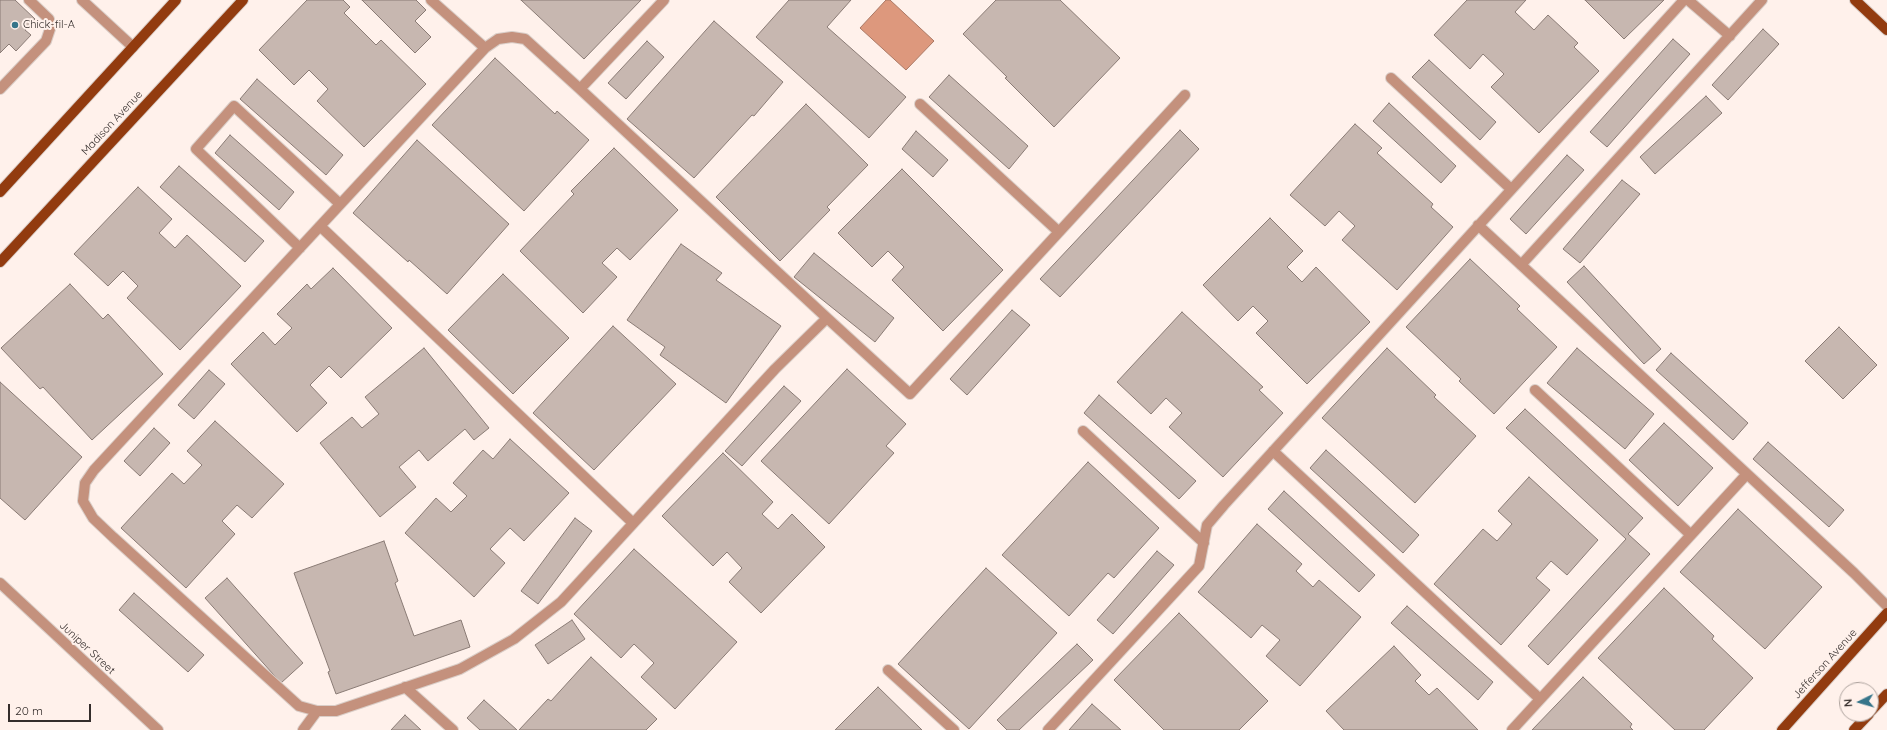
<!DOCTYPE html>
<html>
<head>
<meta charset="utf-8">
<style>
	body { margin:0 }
	#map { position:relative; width:1887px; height:730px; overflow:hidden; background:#fff1eb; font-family:Quicksand,sans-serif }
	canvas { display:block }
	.north { position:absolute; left:1839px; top:682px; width:40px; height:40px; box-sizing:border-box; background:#fff1eb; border:1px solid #aea39e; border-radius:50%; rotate:265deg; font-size:11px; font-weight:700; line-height:16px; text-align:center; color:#342d2b }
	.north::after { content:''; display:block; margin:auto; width:14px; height:18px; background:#36758a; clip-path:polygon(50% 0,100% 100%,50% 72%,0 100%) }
	.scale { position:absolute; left:8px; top:704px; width:83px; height:18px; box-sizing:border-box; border:2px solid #342d2b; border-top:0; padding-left:5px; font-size:12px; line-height:14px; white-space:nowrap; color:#342d2b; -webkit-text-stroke:3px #fff1eb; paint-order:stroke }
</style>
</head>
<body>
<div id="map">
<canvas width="1887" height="730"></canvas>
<div class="north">N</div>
<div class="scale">20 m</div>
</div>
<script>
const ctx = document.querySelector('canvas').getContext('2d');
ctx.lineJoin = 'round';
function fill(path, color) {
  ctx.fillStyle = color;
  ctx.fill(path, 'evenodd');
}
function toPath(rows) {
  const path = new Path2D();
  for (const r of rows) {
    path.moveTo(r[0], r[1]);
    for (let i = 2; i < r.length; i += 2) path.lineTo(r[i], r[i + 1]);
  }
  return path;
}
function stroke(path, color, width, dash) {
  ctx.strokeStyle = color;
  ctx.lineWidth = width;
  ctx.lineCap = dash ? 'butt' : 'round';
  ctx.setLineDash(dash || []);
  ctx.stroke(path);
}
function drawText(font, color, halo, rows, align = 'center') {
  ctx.font = font + ' Quicksand,sans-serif';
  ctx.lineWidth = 4;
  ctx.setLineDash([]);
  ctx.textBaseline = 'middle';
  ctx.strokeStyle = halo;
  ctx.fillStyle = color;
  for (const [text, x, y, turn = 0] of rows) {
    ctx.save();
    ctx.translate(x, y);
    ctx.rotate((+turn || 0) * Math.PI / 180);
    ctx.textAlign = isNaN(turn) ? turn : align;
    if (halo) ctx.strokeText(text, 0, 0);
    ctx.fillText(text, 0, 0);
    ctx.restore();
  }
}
const water = toPath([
	[886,0,890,0,934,41,906,70,860,28,886,0]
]);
fill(water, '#dd987d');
stroke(water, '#aa7864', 1);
const building = toPath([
	[0,0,15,0,35,19,25,30,31,35,16,51,9,44,0,53,0,0],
	[307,0,343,0,350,7,344,13,376,45,381,40,426,84,364,147,317,101,328,89,309,70,294,85,259,50,307,0],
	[362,0,416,0,426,10,415,21,431,37,415,53,362,0],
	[521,0,641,0,584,59,521,0],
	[789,0,851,0,827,27,906,97,869,138,756,37,789,0],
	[996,0,1060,0,1120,58,1054,127,1005,78,1007,77,963,34,996,0],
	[1467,0,1526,0,1515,12,1534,30,1548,15,1578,43,1574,47,1599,71,1539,133,1491,87,1504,74,1483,54,1470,69,1434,35,1467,0],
	[1585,0,1664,0,1624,39,1585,0],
	[714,21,783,82,754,116,752,115,694,178,627,119,714,21],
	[1763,29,1779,44,1728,100,1712,85,1763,29],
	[1673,39,1690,54,1607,147,1590,132,1673,39],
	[647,41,664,57,626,99,608,83,647,41],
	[495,58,555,114,557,111,589,140,524,211,432,125,495,58],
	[1429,60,1496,122,1480,140,1412,77,1429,60],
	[949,75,1028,146,1009,169,929,97,949,75],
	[257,79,343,155,326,175,240,99,257,79],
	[1706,96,1722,113,1655,174,1640,157,1706,96],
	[1389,103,1456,166,1441,183,1373,121,1389,103],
	[806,104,868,165,827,207,830,210,780,261,716,197,806,104],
	[1355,124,1382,148,1377,153,1433,204,1431,207,1453,227,1397,290,1342,240,1355,226,1339,211,1325,226,1290,195,1355,124],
	[1180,130,1199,149,1060,297,1040,279,1180,130],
	[916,131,948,160,933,177,902,149,916,131],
	[230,135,294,192,279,210,215,153,230,135],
	[417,140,509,224,447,294,409,260,408,262,353,213,417,140],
	[614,148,678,210,630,260,617,248,602,263,617,277,583,313,520,251,574,194,571,191,614,148],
	[1567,155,1584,170,1526,234,1510,219,1567,155],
	[179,166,264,241,245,262,160,187,179,166],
	[902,169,1003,270,943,331,892,280,904,267,888,251,872,267,838,233,902,169],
	[1622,180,1640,194,1580,263,1563,249,1622,180],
	[138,187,172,219,159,233,175,248,187,235,241,286,180,350,127,298,138,286,123,271,108,286,74,254,138,187],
	[1270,218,1303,251,1287,267,1302,282,1316,267,1370,322,1307,384,1256,333,1268,321,1253,306,1238,321,1203,285,1270,218],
	[681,244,722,273,716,280,781,326,726,403,660,355,665,347,627,320,681,244],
	[814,253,894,318,875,342,794,277,814,253],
	[1470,259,1520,306,1517,309,1557,347,1494,414,1459,381,1461,379,1406,327,1470,259],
	[1584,266,1661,349,1644,364,1567,282,1584,266],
	[333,268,392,328,341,378,329,366,310,385,327,403,297,432,231,364,263,332,275,345,292,328,277,314,307,284,311,289,333,268],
	[503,274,569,338,513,394,448,330,503,274],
	[70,284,103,319,108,314,163,374,92,440,43,387,40,389,1,348,70,284],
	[1012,310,1030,325,967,395,950,379,1012,310],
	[1182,312,1263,387,1259,390,1283,413,1223,477,1169,427,1182,413,1166,398,1151,414,1117,382,1182,312],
	[613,326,676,384,594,470,533,413,613,326],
	[1839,327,1877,365,1843,399,1805,361,1839,327],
	[424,348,489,428,474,440,465,429,428,461,419,450,399,467,416,487,380,517,320,443,352,417,362,428,379,414,365,397,424,348],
	[1387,348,1436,395,1434,397,1476,436,1415,503,1322,418,1387,348],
	[1577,348,1654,414,1625,449,1547,383,1577,348],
	[1671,353,1748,423,1733,440,1656,370,1671,353],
	[847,369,906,424,886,446,894,453,829,524,761,461,847,369],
	[209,370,225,384,194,419,178,405,209,370],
	[0,382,82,457,25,520,0,498,0,382],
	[784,386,801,401,742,466,725,451,784,386],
	[1099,395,1196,481,1179,499,1084,413,1099,395],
	[1525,409,1643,518,1628,534,1650,554,1548,665,1528,646,1626,539,1506,428,1525,409],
	[215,421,284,484,252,518,237,505,222,521,235,534,186,588,121,528,172,473,184,484,202,465,187,451,215,421],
	[1664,423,1713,468,1678,506,1629,460,1664,423],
	[154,428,170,443,140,476,124,461,154,428],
	[510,439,569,493,524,541,510,528,490,549,505,563,474,597,405,533,436,498,451,512,467,496,453,483,483,450,493,459,510,439],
	[1768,442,1844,510,1829,527,1753,459,1768,442],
	[1326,450,1419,535,1403,553,1310,468,1326,450],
	[723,453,773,502,762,514,778,529,792,514,825,547,761,613,729,582,742,568,727,552,713,566,662,516,723,453],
	[1088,462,1159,528,1114,578,1108,573,1069,616,1002,555,1088,462],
	[1529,477,1598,540,1567,575,1551,561,1536,578,1550,590,1501,645,1434,584,1483,529,1497,541,1512,524,1498,511,1529,477],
	[1284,491,1375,575,1359,592,1268,509,1284,491],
	[1738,509,1822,587,1765,649,1680,572,1738,509],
	[575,518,592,531,538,604,521,591,575,518],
	[1257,524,1302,564,1296,571,1313,587,1319,580,1361,617,1300,686,1266,656,1280,640,1262,625,1251,638,1198,592,1257,524],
	[384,541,398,581,395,583,414,636,461,620,470,647,336,694,328,672,330,671,294,573,384,541],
	[634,549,737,642,675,709,641,677,654,663,634,644,621,658,574,614,634,549],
	[1157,551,1174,565,1113,634,1097,620,1157,551],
	[986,568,1057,633,969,729,898,664,986,568],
	[227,578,303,663,281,683,205,598,227,578],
	[1664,588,1714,636,1712,639,1753,678,1704,730,1675,730,1598,658,1664,588],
	[134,593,204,655,188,672,119,610,134,593],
	[1407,606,1493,682,1478,700,1391,623,1407,606],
	[1179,613,1268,701,1239,730,1164,730,1114,680,1179,613],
	[572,620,585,639,548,664,535,645,572,620],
	[1077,644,1093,660,1019,730,1007,730,997,720,1077,644],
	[1394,646,1421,675,1415,681,1429,695,1437,688,1478,730,1344,730,1326,711,1394,646],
	[591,657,657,719,646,730,519,730,548,699,551,701,591,657],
	[1583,677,1632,724,1630,727,1633,730,1532,730,1583,677],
	[878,687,922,730,835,730,878,687],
	[484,700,517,730,480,730,467,718,484,700],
	[1092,704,1121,730,1069,730,1092,704],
	[405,715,421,730,391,730,405,715]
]);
fill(building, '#c7b7b0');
stroke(building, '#8a7b75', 1);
const minor = toPath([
	[82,0,133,47],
	[431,0,485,48],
	[1688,0,1730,36],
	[1391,78,1511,189],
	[0,89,46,41,50,29,49,19,29,0],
	[580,89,664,0],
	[920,104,1059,232],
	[1478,225,1854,573,1887,606],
	[320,226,633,523],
	[300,248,196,149,234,106,340,204],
	[1521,265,1762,0],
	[827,318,775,369,561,602,514,639,460,669,336,711,317,711,299,706,113,537,93,518,83,501,85,483,94,470,485,48,498,39,512,37,525,39,580,89,827,318,910,394,1185,95],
	[1535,390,1691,535],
	[1083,431,1204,543],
	[1273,451,1540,699],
	[0,583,158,730],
	[888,670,954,730],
	[405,687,453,730],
	[303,730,317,711],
	[1048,730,1199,566,1207,525,1224,505,1684,0],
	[1512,730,1746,475]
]);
const major = toPath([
	[1855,0,1887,30],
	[0,192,176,0],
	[0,262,243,0],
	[1871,711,1887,694],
	[1782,730,1887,613],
	[1854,730,1869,714]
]);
stroke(minor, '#dacec8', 12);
stroke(major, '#dacec8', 12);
stroke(minor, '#c4917d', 10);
stroke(major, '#923b0f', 10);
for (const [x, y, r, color] of [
	[15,25,4,"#36758a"]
]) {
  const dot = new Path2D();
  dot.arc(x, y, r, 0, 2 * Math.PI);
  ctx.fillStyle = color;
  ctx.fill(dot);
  stroke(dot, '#fff1eb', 1.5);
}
drawText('11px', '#342d2b', '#fff1eb', [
	["Chick-fil-A",23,25]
], 'left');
drawText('11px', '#342d2b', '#fff1eb', [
	["Madison Avenue",112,123,-47],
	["Juniper Street",87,648,43],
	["Jefferson Avenue",1825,664,-48]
]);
</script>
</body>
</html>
